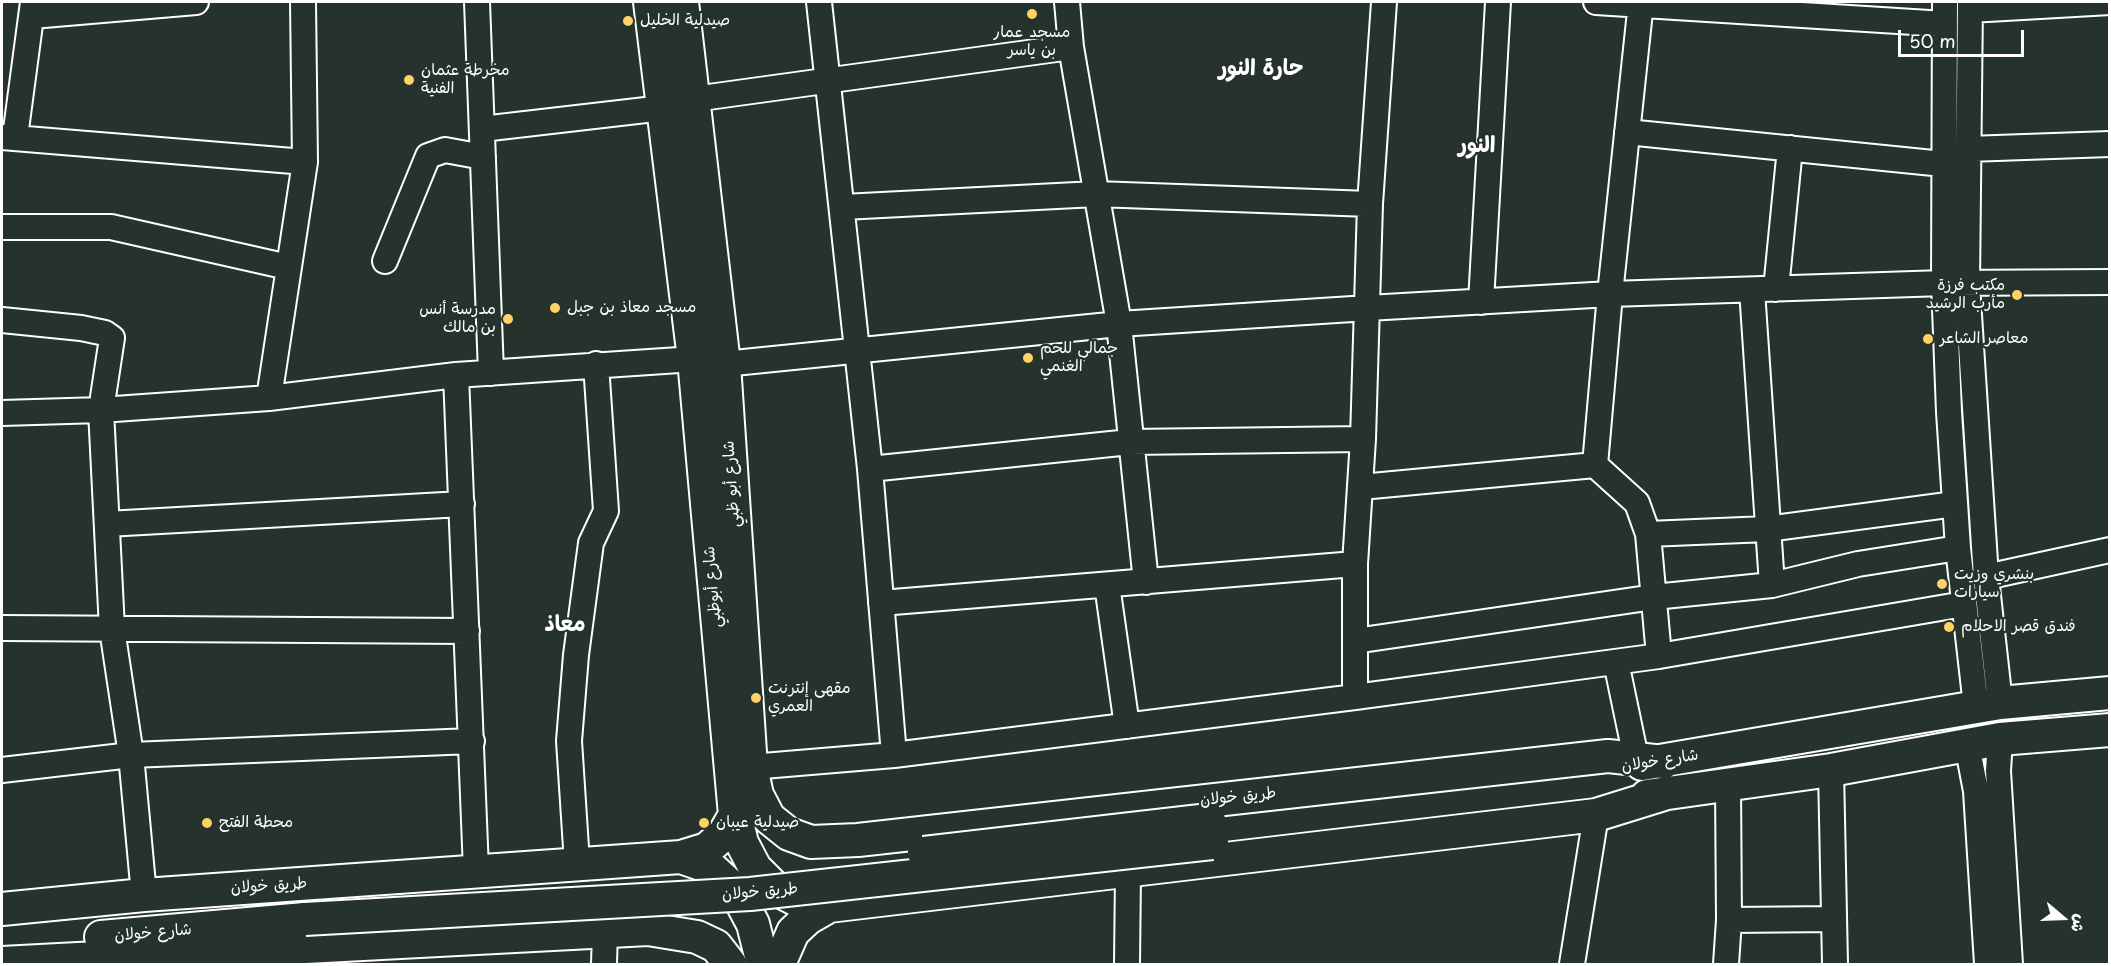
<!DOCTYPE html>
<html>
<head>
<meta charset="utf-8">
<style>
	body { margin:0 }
	#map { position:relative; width:2111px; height:966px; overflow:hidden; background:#26332d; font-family:"Playpen Sans","Playpen Sans Arabic",sans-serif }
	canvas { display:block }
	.frame { position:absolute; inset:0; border:3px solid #fff; pointer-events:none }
	.north { position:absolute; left:2033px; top:888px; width:60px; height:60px; -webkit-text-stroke:4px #26332d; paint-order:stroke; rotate:109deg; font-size:16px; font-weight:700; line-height:24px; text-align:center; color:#fff }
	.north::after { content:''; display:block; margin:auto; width:21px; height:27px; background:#fff; clip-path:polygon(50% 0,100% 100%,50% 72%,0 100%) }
	.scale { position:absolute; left:1898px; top:30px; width:126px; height:27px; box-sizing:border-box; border:3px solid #fff; border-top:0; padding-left:8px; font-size:18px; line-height:21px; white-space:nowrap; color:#fff; -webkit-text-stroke:4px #26332d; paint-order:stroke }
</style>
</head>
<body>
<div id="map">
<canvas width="2111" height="966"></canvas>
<div class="frame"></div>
<div class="north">ش</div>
<div class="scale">50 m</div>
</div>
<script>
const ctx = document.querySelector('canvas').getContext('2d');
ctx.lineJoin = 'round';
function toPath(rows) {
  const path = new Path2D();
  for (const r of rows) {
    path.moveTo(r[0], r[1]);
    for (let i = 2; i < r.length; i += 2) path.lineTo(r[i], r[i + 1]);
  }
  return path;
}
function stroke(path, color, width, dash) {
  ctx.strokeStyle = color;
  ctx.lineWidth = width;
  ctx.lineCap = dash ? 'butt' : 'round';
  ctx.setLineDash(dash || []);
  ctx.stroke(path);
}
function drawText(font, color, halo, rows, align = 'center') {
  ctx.font = font + ' "Playpen Sans","Playpen Sans Arabic",sans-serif';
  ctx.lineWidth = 4.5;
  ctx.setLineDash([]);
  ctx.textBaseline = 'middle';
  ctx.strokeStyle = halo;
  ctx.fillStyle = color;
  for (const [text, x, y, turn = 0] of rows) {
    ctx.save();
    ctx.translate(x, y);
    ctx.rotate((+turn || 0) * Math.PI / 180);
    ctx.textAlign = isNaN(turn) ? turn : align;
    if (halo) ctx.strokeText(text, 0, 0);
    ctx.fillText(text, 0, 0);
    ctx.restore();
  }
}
const minor = toPath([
	[477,2,491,373],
	[819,2,870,469,894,755],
	[1067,2,1071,47,1119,324,1146,582],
	[1596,2,1945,24],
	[1641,2,1610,294,1595,465,1637,503,1648,534,1659,656],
	[1945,2,1944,283,1949,412,1958,548,1976,706],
	[1970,2,1967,284,1986,577,2000,703],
	[1970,10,2110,2],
	[32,16,196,2],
	[694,99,1071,47],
	[482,129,663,108],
	[1627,132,1943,164],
	[2,137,305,162],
	[15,137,33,2],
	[1968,149,2110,144],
	[843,207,1096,194,1370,204],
	[2,227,111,227,288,267],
	[385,261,428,156,445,150,483,157],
	[1776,289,1790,148],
	[1752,290,1772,585],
	[1481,302,1498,2],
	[2,320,81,328,105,333,112,338,101,410,112,629,131,755,2,770],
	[724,364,1119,324,1368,308,1610,294,1944,283,2110,282],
	[269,398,305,162,303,2],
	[2,413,101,410,269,398,456,375],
	[870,469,1130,442,1363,439],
	[1361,487,1595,465],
	[107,524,462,504],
	[1648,534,1767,529,1955,504],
	[1986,577,2110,550],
	[1107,585,1127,726],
	[881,603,1355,564],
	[2,628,467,631],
	[1355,641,1654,597,1772,585,1858,564,1958,548],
	[1616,662,1636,758],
	[1355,697,1355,564,1363,439,1370,204,1384,2],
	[2000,739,1998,771,2010,964],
	[1967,744,1976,791,1987,964],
	[751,767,894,755,1355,697,1659,656,1964,604],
	[1831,770,1835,964],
	[577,863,569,741,576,655,591,543,606,511,596,364],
	[476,870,456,375,694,359],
	[144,895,131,755,472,741],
	[1729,920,1834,919],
	[604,964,605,930],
	[1127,964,1128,873],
	[1572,964,1596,815],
	[1726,964,1729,920,1728,785]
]);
const major = toPath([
	[650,2,694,359,735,815,742,843,755,868,776,889,801,902,829,906,1596,815,1667,793],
	[682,2,724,364,751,767,757,795,769,818,789,834,811,842,858,840,1608,756,1664,762],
	[1642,764,2000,703,2110,693],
	[1647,796,1831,770,2000,739,2110,730],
	[681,857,710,867,735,890,753,924,763,964],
	[2,909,144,895,681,857,707,849,724,834,735,815],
	[101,937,305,919],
	[2,963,648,929,697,937,716,946,730,964],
	[779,964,793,932,808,918,829,906]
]);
stroke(minor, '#fff', 28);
stroke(major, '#fff', 36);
stroke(minor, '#26332d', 24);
stroke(major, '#26332d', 32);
const majorBridge = toPath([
	[924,853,1209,820],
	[305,919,750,894,1212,843]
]);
stroke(majorBridge, '#fff', 36, []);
stroke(majorBridge, '#26332d', 32);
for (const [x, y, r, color] of [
	[1032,14,6,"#ffd166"],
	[628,21,6,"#ffd166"],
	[409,80,6,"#ffd166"],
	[2017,295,6,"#ffd166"],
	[555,308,6,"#ffd166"],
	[508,319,6,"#ffd166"],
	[1928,339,6,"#ffd166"],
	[1028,358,6,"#ffd166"],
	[1942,584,6,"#ffd166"],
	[1949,627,6,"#ffd166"],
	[756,698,6,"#ffd166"],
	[207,823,6,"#ffd166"],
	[704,823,6,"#ffd166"]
]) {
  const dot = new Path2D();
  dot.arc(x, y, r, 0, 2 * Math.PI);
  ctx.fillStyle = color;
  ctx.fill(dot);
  stroke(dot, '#26332d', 2);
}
drawText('16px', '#fff', '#26332d', [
	["صيدلية الخليل",640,21],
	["مسجد عمار",1032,33,"center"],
	["بن ياسر",1032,51,"center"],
	["مخرطة عثمان",421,71],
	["الفنية",421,89],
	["مكتب فرزة",2005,286,"right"],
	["مأرب الرشيد",2005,304,"right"],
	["مسجد معاذ بن جبل",567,308],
	["مدرسة أنس",496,310,"right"],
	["بن مالك",496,328,"right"],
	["معاصر الشاعر",1940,339],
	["جمالي للحم",1040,349],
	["الغنمي",1040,367],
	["بنشري وزيت",1954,575],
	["سيارات",1954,593],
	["فندق قصر الاحلام",1961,627],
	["مقهى إنترنت",768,689],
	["العمري",768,707],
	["محطة الفتح",219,823],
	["صيدلية عيبان",716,823]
], 'left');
drawText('16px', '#fff', '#26332d', [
	["شارع أبو ظبي",732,484,-94],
	["شارع أبوظبي",713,587,-95],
	["شارع خولان",1660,761,-9],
	["طريق خولان",1238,797,-6],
	["طريق خولان",269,886,-4],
	["طريق خولان",760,892,-5],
	["شارع خولان",153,933,-5]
]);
drawText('bold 22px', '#fff', '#26332d', [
	["حارة النور",1261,69],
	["النور",1477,146],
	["معاذ",565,625]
]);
</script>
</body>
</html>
